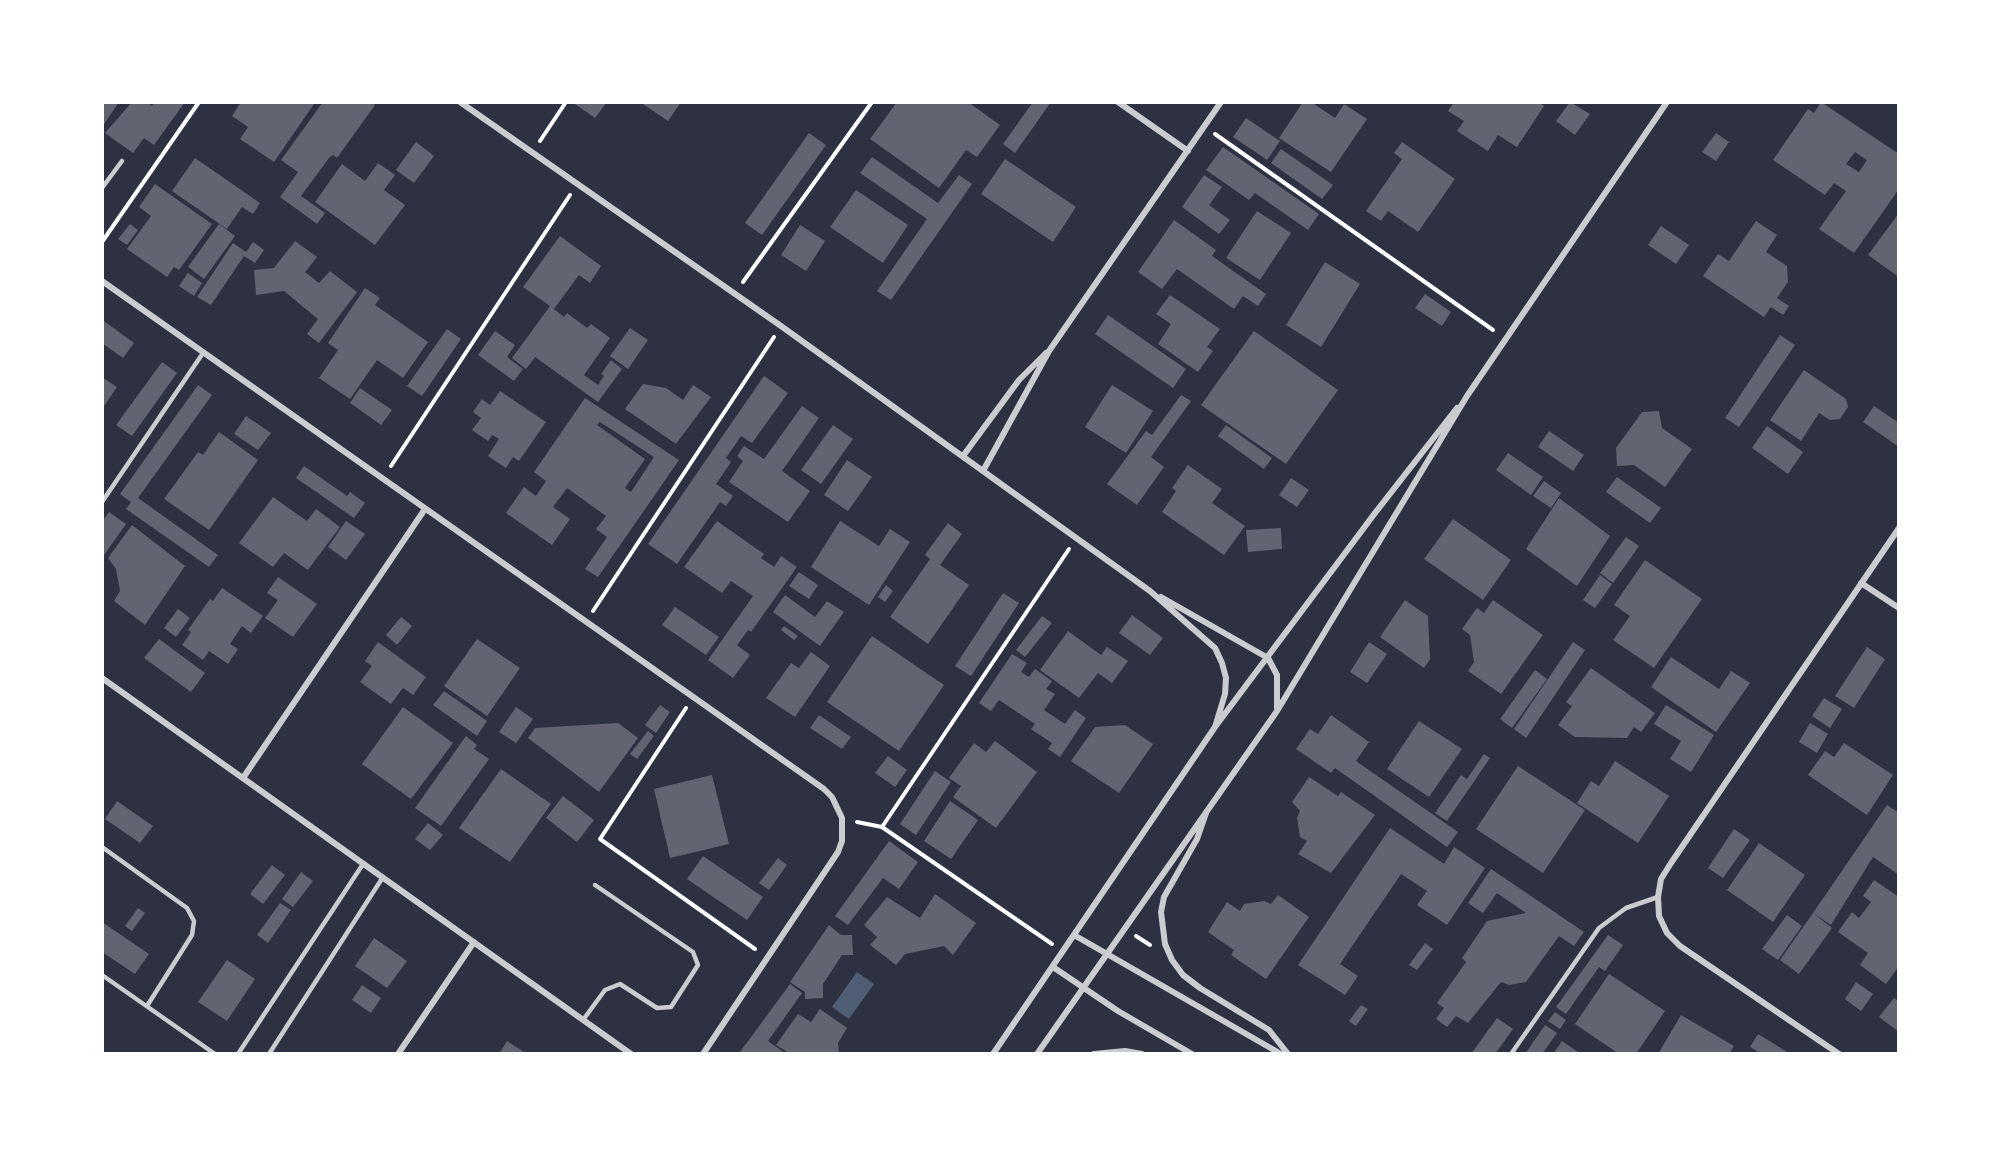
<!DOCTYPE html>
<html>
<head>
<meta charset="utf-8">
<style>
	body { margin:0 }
	#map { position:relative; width:2001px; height:1156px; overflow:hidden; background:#2d3142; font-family:Commissioner,sans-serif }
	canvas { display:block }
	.frame { position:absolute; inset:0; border:104px solid #fff; pointer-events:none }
</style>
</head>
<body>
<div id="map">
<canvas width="2001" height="1156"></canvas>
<div class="frame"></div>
</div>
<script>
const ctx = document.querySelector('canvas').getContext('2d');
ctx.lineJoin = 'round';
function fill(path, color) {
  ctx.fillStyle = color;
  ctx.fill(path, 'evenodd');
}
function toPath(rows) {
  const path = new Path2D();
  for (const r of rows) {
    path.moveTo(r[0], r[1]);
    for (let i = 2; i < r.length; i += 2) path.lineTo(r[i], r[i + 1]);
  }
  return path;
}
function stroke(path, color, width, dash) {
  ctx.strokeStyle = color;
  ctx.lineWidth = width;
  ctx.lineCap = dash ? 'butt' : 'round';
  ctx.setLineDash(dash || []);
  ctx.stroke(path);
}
fill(toPath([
	[857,972,874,984,849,1019,832,1007]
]), '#4f5d75');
fill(toPath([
	[102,102,119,102,102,127],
	[132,102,146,102,152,106,155,102,185,102,154,145,144,138,133,153,105,133],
	[241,102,311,102,314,104,274,162,240,139,248,127,232,116],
	[323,102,371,102,375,105,337,158,333,155,329,158,301,196,325,213,317,224,280,197,298,172,281,160],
	[576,102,607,102,595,118,575,104],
	[640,102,681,102,668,121],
	[897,102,968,102,1000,125,977,157,966,150,939,188,870,139],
	[1033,102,1051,102,1015,153,1003,144],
	[1303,102,1311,102,1335,118,1344,104,1367,119,1331,172,1279,138],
	[1454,102,1538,102,1544,106,1517,147,1498,135,1488,151,1457,131,1464,121,1448,111],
	[1570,102,1590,114,1575,135,1556,121],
	[1821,102,1899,154,1899,189,1854,253,1819,229,1846,191,1834,183,1825,195,1773,160,1808,109,1814,113],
	[1855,152,1867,160,1859,172,1846,164],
	[1246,118,1280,141,1267,160,1233,137],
	[809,133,826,145,762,235,745,223],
	[1716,133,1729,142,1716,161,1702,152],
	[416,142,434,156,414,183,396,170],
	[1402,142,1455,179,1418,232,1388,211,1381,221,1366,211,1402,159,1394,153],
	[1223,147,1319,214,1308,230,1255,193,1249,200,1206,170],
	[1281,149,1333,185,1322,199,1271,163],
	[872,157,938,203,959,175,972,184,891,300,877,291,927,219,860,173],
	[195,158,260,203,253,214,242,207,227,229,172,191],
	[1005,159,1076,207,1053,242,981,194],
	[378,163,395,175,384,190,405,205,375,245,315,202,342,164,365,181],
	[1204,175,1222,187,1209,205,1230,220,1219,234,1182,207],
	[155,184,212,224,179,270,174,267,167,277,127,249,151,216,139,207],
	[856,190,908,225,883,263,830,227],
	[1257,211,1291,233,1260,280,1226,258],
	[1899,213,1899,277,1868,255],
	[1174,220,1216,250,1212,256,1266,294,1258,306,1243,296,1234,309,1177,269,1162,289,1138,272],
	[1756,221,1777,235,1766,252,1787,266,1788,282,1777,298,1789,306,1783,315,1771,307,1764,317,1703,276,1718,254,1729,261],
	[130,224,138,230,127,245,118,239],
	[219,224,235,236,204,279,188,267],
	[800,225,825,241,806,271,781,255],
	[1661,226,1689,245,1676,264,1648,245],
	[560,236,601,266,590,283,579,275,554,309,564,317,567,313,587,328,591,324,610,338,584,375,598,385,604,376,601,374,611,360,622,369,598,402,535,357,526,369,512,358,550,306,523,287],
	[295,241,317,257,305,272,319,283,330,271,357,292,319,343,307,334,318,319,284,291,256,295,254,270,274,268],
	[253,242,264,250,255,263,244,256,211,305,197,297,233,243,246,252],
	[1325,262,1360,284,1321,347,1286,325],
	[188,273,202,283,194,296,179,286],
	[365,288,380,298,375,305,428,342,403,378,377,360,350,399,319,378,338,350,328,343],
	[1425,294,1451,312,1442,326,1415,308],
	[1170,295,1220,329,1207,347,1213,351,1198,372,1158,344,1171,324,1156,314],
	[1108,315,1186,369,1173,388,1095,334],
	[104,321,134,343,123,358,102,343],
	[630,328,648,340,628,369,610,356],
	[447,329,461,339,422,396,407,386],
	[495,331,515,345,507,357,523,369,514,381,478,355],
	[1254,331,1338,390,1286,464,1201,405],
	[1780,335,1795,345,1739,427,1725,418],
	[162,362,177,373,132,436,116,425],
	[1804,370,1846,399,1848,407,1840,419,1830,420,1819,413,1801,441,1770,420],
	[764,376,788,393,752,443,741,436,726,458,731,462,716,484,733,496,726,506,720,502,677,564,648,544],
	[102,377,117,387,102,409],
	[643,384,666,388,683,400,693,385,711,397,676,444,625,409],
	[198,385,212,395,138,498,218,555,209,567,126,509,131,502,120,494],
	[1112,385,1153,411,1126,453,1085,427],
	[360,388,392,410,381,425,350,403],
	[500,391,546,422,519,461,513,457,506,468,488,456,499,439,492,435,488,441,472,430,481,418,473,412,482,399,490,405],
	[1181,395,1191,401,1151,457,1164,467,1137,505,1107,484,1146,431,1152,435],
	[585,398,679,460,598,577,585,569,607,537,596,529,606,516,567,488,553,507,570,519,552,545,506,513,524,487,536,496,546,481,534,472],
	[600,422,654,457,631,492,625,488,645,459,597,425],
	[802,406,819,418,782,471,810,491,788,522,729,482,743,461,737,456,744,446,764,459],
	[1874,406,1899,423,1899,447,1863,422],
	[1659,411,1662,428,1692,449,1665,487,1634,465,1617,466,1616,448,1642,412],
	[246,416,271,433,258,450,234,434],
	[833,425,853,439,821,484,801,470],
	[1226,425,1272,458,1264,469,1218,436],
	[1767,426,1803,452,1788,474,1752,448],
	[1549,431,1584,455,1573,471,1538,447],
	[219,432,258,460,209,530,164,499,198,452,203,455],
	[1508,453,1543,477,1531,495,1496,470],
	[847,460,872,477,848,511,824,495],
	[1188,465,1222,489,1212,503,1245,526,1224,555,1162,512,1176,491,1172,488],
	[304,466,347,496,350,492,365,503,354,518,296,478],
	[1617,477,1661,508,1650,523,1606,492],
	[1291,478,1309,490,1297,507,1279,495],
	[1544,481,1561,493,1551,508,1533,496],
	[273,497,307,521,316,509,340,527,308,570,284,553,273,567,239,543],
	[1559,498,1610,536,1577,586,1526,549],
	[109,512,126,524,102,558,102,522],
	[1453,519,1511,560,1483,600,1424,559],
	[346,521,365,534,346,560,328,547],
	[717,521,764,554,761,558,774,567,781,556,797,567,751,632,748,630,737,645,750,655,733,678,708,660,753,596,731,581,722,593,684,567],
	[840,521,879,546,890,529,910,542,869,605,811,567],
	[948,523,962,534,940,565,969,585,928,644,890,617,930,559,925,555],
	[132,525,185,566,145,625,114,601,120,591,116,569,108,558],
	[1281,528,1282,549,1248,552,1246,530],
	[1626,537,1639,546,1613,583,1600,573],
	[1645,560,1702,599,1654,668,1613,640,1630,616,1614,605],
	[799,572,818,585,809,599,789,586],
	[1600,575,1612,584,1595,608,1583,600],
	[278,577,317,604,293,637,265,618,278,600,267,593],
	[886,585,893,591,885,602,878,597],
	[222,588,263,616,251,633,242,626,230,644,238,649,228,664,209,651,203,660,182,645,191,632,188,630,210,599,213,601],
	[1003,593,1019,603,971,676,955,666],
	[785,595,815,617,827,601,844,612,820,646,773,612],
	[1405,600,1428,616,1430,659,1424,668,1380,637],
	[1493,600,1543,635,1501,694,1468,671,1474,662,1470,635,1462,629,1477,608,1484,613],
	[675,607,719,637,706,655,662,625],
	[178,609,190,618,176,637,164,628],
	[1132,615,1163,638,1150,655,1119,633],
	[1042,616,1052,623,1025,657,1016,650],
	[401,617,412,626,397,645,386,635],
	[784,626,798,636,794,640,781,630],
	[1068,631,1101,655,1107,647,1128,661,1112,683,1098,673,1079,698,1040,670],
	[872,636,944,685,899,751,827,702],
	[159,639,205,673,191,692,144,658],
	[477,639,520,668,487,716,444,686],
	[378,642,426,677,413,695,403,688,391,704,360,682,372,666,365,661],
	[1369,642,1387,654,1367,683,1350,672],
	[1573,642,1585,650,1526,738,1514,729],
	[1867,647,1885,659,1854,708,1835,696],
	[811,652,830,666,795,717,766,698,791,663,799,668],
	[1012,654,1027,663,1021,672,1029,677,1035,669,1052,681,1046,689,1055,694,1044,710,1065,724,1075,710,1086,718,1060,757,1048,749,1052,743,1031,729,1035,724,999,700,991,711,979,703],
	[1671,657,1719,689,1731,671,1750,683,1716,732,1651,687],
	[1591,668,1655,713,1641,732,1634,727,1627,738,1575,737,1558,725,1572,706,1566,702],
	[1535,670,1547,679,1512,728,1500,719],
	[444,691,487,721,477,736,433,705],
	[1824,698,1842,709,1830,728,1812,716],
	[660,705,670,712,656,733,645,725],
	[1666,705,1714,735,1691,772,1670,759,1681,741,1654,724],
	[403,707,453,743,411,799,362,764],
	[516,707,533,719,516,743,499,732],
	[819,715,851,737,842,749,810,728],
	[1331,715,1369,742,1356,761,1458,832,1447,847,1335,768,1331,773,1296,749,1310,729,1318,734],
	[1419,721,1462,749,1429,797,1387,769],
	[618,723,638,738,599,792,528,738,535,728],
	[1810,723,1828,734,1817,753,1799,742],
	[1125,725,1153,744,1119,793,1071,761,1095,727],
	[648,731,654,736,637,759,630,754],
	[466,736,477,745,474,749,489,759,441,826,415,808],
	[995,741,1037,772,996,828,953,797,961,786,949,778,974,743,986,752],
	[1844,743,1893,775,1867,815,1808,775,1825,751,1834,757],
	[1484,754,1490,758,1447,821,1435,813,1461,775,1467,779],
	[888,756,907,770,895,787,875,773],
	[1615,761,1669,796,1638,843,1577,803,1591,781,1599,786],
	[1518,766,1585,810,1543,873,1476,829],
	[501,769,551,804,510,862,459,828],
	[935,771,951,782,916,835,900,824],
	[712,775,729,844,670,858,654,789],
	[1309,777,1338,796,1341,792,1375,815,1331,873,1298,854,1307,841,1300,837,1297,818,1300,811,1292,802],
	[563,796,594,820,577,842,546,818],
	[117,801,153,826,140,843,105,819],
	[950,801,978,820,951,859,924,841],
	[1887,805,1899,813,1899,875,1873,857,1831,925,1813,913],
	[428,823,443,835,430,850,415,839],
	[1390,828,1444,864,1454,847,1485,868,1447,925,1417,905,1427,891,1401,874,1340,964,1358,976,1345,995,1298,965],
	[1734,829,1750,840,1723,878,1708,868],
	[889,841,918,862,899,889,883,878,848,925,835,916],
	[1759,843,1805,875,1773,922,1727,890],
	[703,856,763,897,747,920,687,879],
	[778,858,787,865,769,890,759,883],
	[272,865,285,875,263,904,250,894],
	[1491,869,1584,932,1574,946,1559,936,1526,982,1509,985,1501,982,1468,1023,1456,1016,1447,1027,1436,1019,1444,1008,1437,1003,1466,962,1462,958,1487,921,1526,913,1497,893,1483,913,1468,903],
	[301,872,313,881,293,907,282,899],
	[1874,880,1899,897,1899,966,1886,984,1860,965,1868,953,1838,932,1852,912,1859,918,1871,902,1863,896],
	[935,894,976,923,953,955,944,946,905,954,896,965,870,945,877,937,864,925,887,897,920,918],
	[1278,895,1309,917,1266,979,1231,955,1234,950,1208,932,1227,902,1240,911,1244,904,1264,901,1271,904],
	[280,903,291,910,268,943,257,935],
	[138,908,145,913,132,931,125,926],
	[1813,913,1832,928,1799,974,1780,960],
	[1787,915,1802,926,1778,960,1762,949],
	[102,922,149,954,135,974,102,952],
	[829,925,841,935,852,935,853,955,842,955,823,984,823,998,805,999,805,992,790,982],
	[1608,935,1623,945,1605,971,1599,967,1566,1014,1556,1007],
	[374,938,407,961,387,988,355,966],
	[1425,943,1433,949,1417,970,1409,965],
	[227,960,255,979,227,1021,198,1002],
	[1609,974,1665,1011,1636,1054,1619,1054,1575,1024],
	[1856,982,1873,994,1861,1011,1845,999],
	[790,984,802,993,768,1041,786,1054,743,1054,740,1052],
	[362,985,381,998,371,1013,352,1000],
	[1894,998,1899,1001,1899,1032,1879,1017],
	[1361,1005,1368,1009,1356,1026,1349,1021],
	[820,1009,847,1028,838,1043,839,1054,791,1054,776,1045,798,1014,811,1022],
	[1555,1012,1566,1020,1560,1029,1548,1021],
	[1681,1015,1734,1046,1729,1054,1658,1054],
	[1497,1018,1513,1029,1495,1054,1471,1054],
	[1545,1025,1557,1033,1542,1054,1525,1054],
	[1758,1034,1776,1045,1790,1054,1762,1054,1750,1047],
	[507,1041,527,1054,499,1054],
	[1562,1041,1581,1054,1553,1054]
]), '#626471');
stroke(toPath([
	[1215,134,1493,330],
	[540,141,566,102],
	[102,242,199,102],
	[743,282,872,102],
	[391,466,570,195],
	[593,611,774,337],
	[686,708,600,839,755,949],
	[857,822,882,827],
	[1136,936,1150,945],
	[1052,944,882,827,1069,549]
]), '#fff', 4);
stroke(toPath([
	[102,188,122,161],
	[102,502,203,353],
	[102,847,187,908,194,921,192,935,147,1006],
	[102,975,215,1054],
	[583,1020,605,990,620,984,657,1008,671,1007,698,965,693,952,595,885],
	[238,1054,363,864],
	[269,1054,383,877],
	[1511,1054,1599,928,1626,908,1658,897]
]), '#caccd0', 4.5);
stroke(toPath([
	[460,102,781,326,1150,591,1215,648,1222,663,1226,678,1225,694,1215,727],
	[1118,102,1188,151],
	[102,281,824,789,832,797,842,818,842,841,838,852,703,1054],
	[963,456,1019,380,1046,353],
	[983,471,1049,351,1221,102],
	[1861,583,1899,608],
	[1161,597,1268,658,1277,675,1277,708],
	[102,678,631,1054],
	[243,778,425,509],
	[1206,813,1197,839,1164,897,1161,912,1165,944,1172,960,1183,975,1200,988,1269,1030,1288,1054],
	[1074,935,1281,1054],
	[1053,967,1118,1011,1192,1054],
	[398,1054,474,942],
	[993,1054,1215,727,1375,513,1457,408],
	[1037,1054,1277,711,1467,396,1667,102],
	[1094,1054,1125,1051,1142,1054],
	[1839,1054,1680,946,1667,933,1659,916,1658,897,1661,879,1671,863,1899,528]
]), '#caccd0', 6);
</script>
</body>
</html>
